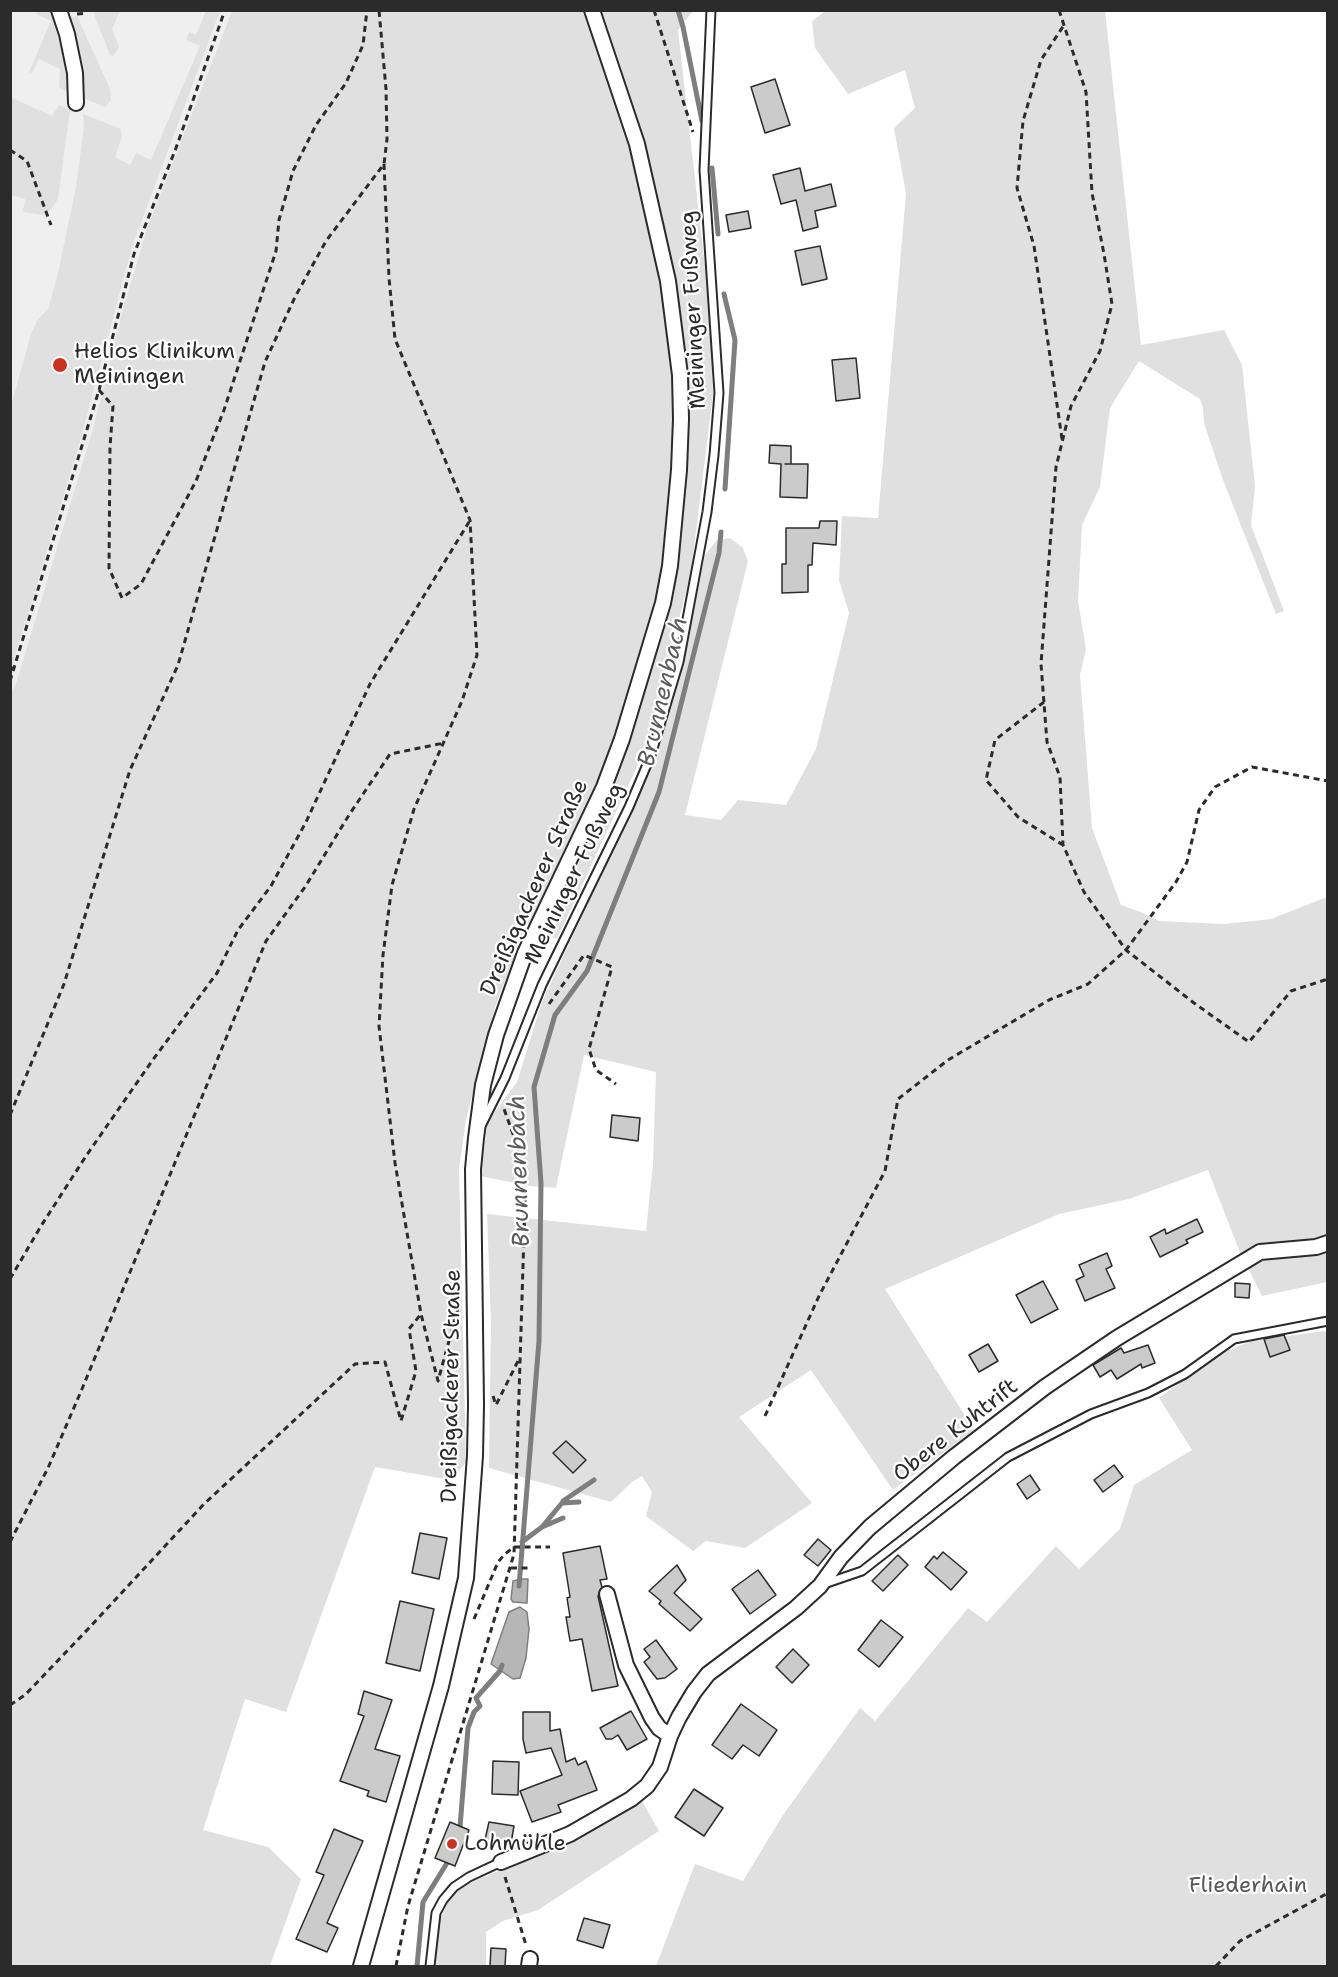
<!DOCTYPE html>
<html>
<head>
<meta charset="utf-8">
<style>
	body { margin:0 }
	#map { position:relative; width:1338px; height:1977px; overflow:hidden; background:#fff; font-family:"Shantell Sans",sans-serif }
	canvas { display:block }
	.frame { position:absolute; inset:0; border:12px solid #2b2b2b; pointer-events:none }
</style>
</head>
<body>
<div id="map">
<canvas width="1338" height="1977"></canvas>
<div class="frame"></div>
</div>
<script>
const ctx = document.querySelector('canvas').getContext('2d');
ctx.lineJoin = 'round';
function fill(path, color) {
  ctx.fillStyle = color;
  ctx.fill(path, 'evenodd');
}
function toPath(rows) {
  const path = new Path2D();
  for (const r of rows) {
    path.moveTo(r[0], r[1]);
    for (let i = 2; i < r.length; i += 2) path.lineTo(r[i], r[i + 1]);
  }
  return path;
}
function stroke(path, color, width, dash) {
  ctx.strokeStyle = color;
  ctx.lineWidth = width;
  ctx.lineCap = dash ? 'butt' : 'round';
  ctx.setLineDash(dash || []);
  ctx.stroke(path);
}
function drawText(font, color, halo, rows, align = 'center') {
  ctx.font = font + ' "Shantell Sans",sans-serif';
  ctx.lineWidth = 4.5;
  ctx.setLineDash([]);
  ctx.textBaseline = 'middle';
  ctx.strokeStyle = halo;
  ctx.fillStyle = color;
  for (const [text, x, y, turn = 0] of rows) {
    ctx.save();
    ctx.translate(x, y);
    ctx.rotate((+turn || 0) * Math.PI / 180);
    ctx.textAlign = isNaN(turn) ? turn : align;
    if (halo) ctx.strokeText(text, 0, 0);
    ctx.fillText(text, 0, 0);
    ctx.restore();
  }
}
fill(toPath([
	[11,11,232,11,135,267,94,425,17,680,11,694]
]), '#efefef');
fill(toPath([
	[827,10,1105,11,1141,345,1224,330,1242,365,1255,486,1251,525,1284,611,1276,614,1223,480,1204,423,1203,408,1200,399,1139,361,1110,408,1100,487,1082,525,1078,601,1086,649,1080,675,1092,828,1121,905,1143,913,1159,921,1224,924,1271,919,1327,897,1327,1282,1262,1296,1239,1250,1208,1170,1129,1199,1059,1214,885,1289,974,1430,893,1490,811,1370,739,1417,812,1503,745,1548,706,1541,693,1551,646,1516,652,1492,642,1476,632,1482,611,1502,489,1468,491,1323,487,1214,646,1231,653,1164,656,1072,584,1055,556,1188,530,1186,480,1176,488,1121,517,1082,542,1002,656,756,683,665,705,555,717,540,730,538,743,548,748,561,685,815,721,820,738,800,786,805,816,749,849,613,839,580,842,516,878,518,906,194,894,128,915,108,905,70,848,94,815,48,812,21],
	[38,11,49,11,52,13,64,59,68,92,59,88,60,69,39,59,32,73,29,72,51,21,36,14],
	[96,11,120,11,112,29,119,47,113,56,110,55,94,14],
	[206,11,220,11,132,247,79,445,11,670,11,406,31,334,37,321,48,309,58,273,76,187,84,127,83,114,121,129,122,136,115,157,130,165,136,153,151,160,200,46,186,40,189,32,196,35],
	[232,11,693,11,678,30,710,310,713,394,691,572,647,745,557,939,527,925,495,1007,466,1120,459,1168,466,1462,451,1480,375,1467,286,1712,245,1699,203,1830,268,1847,301,1879,270,1966,19,1966,11,1965,11,694,17,680,94,425,124,305,147,229],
	[77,16,110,89,111,100,105,107,83,98,77,49,69,18],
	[10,97,52,116,59,105,70,110,58,199,50,211,43,215,23,212,25,199,11,195],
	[1324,1331,1327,1332,1327,1966,656,1966,695,1864,743,1881,783,1815,860,1708,875,1721,968,1608,987,1622,1056,1546,1079,1569,1120,1529,1134,1485,1192,1450,1159,1398,1219,1354,1252,1341],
	[642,1801,659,1831,538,1910,503,1921,486,1932,486,1966,434,1966,434,1942,440,1919,448,1902,462,1886,581,1837]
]), '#e0e0e0');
const water = toPath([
	[521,1579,528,1579,527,1603,513,1602,511,1599,513,1581,521,1579],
	[520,1607,527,1612,529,1629,526,1658,520,1678,513,1679,491,1664,509,1612,520,1607]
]);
fill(water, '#b6b6b6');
stroke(water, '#7e7e7e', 1.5);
stroke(toPath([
	[678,10,683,27,702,121],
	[712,168,718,234],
	[724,294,735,340,725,489],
	[563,1501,594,1480],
	[542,1527,562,1503,579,1502],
	[522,1542,542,1527,563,1518],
	[519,1586,539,1341,541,1183,534,1087,555,1015,587,971,659,792,719,553,721,532],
	[460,1827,468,1728,474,1712,480,1706,476,1698,500,1671,502,1665],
	[417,1966,423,1902,447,1863]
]), '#7e7e7e', 5);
const building = toPath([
	[775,79,790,125,765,133,751,87,775,79],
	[800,168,805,191,831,184,836,206,815,211,818,227,803,231,796,200,781,204,773,175,800,168],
	[748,211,751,228,729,232,726,215,748,211],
	[820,246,827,279,802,285,795,251,820,246],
	[856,358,860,398,836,401,832,360,856,358],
	[770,445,791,446,791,464,785,464,808,464,807,498,780,497,781,464,769,463,770,445],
	[820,521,837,521,836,545,813,543,812,565,808,565,808,592,782,593,782,564,786,564,786,528,819,528,820,521],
	[612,1115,640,1118,638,1141,610,1137,612,1115],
	[1197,1219,1203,1232,1186,1240,1188,1243,1160,1257,1150,1237,1165,1229,1166,1234,1197,1219],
	[1107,1253,1112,1266,1106,1269,1115,1288,1085,1301,1076,1280,1084,1276,1079,1265,1107,1253],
	[1043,1281,1058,1309,1031,1323,1016,1295,1043,1281],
	[1235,1283,1250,1284,1249,1298,1235,1297,1235,1283],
	[1284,1335,1290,1350,1270,1357,1264,1339,1284,1335],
	[988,1344,998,1361,979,1372,969,1355,988,1344],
	[1148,1345,1155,1363,1142,1368,1141,1364,1117,1379,1111,1370,1100,1377,1093,1365,1121,1348,1124,1353,1148,1345],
	[566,1441,586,1460,573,1473,553,1453,566,1441],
	[1114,1465,1123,1477,1103,1492,1094,1480,1114,1465],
	[1030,1475,1040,1490,1027,1499,1017,1484,1030,1475],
	[420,1533,447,1538,439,1579,412,1573,420,1533],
	[818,1539,831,1550,818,1566,804,1555,818,1539],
	[600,1546,607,1579,600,1580,602,1587,598,1596,618,1686,592,1691,582,1639,570,1641,566,1617,570,1617,567,1598,570,1597,563,1553,600,1546],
	[943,1552,967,1572,951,1590,925,1567,934,1556,937,1559,943,1552],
	[898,1555,908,1565,883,1591,872,1581,898,1555],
	[677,1565,686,1580,674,1593,702,1619,690,1631,659,1604,661,1601,649,1591,677,1565],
	[758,1570,776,1595,750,1614,732,1589,758,1570],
	[400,1601,434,1609,420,1671,386,1663,400,1601],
	[881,1620,903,1637,879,1667,858,1650,881,1620],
	[656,1640,677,1669,665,1678,657,1679,644,1662,650,1657,644,1649,656,1640],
	[793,1649,809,1665,792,1683,776,1667,793,1649],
	[364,1691,392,1700,375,1749,400,1756,386,1802,367,1796,369,1791,340,1781,364,1716,358,1714,364,1691],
	[741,1704,777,1730,759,1756,743,1745,732,1759,712,1745,741,1704],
	[631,1711,647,1739,627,1750,618,1735,612,1739,606,1739,600,1728,631,1711],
	[523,1712,550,1712,550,1731,560,1729,566,1762,575,1758,578,1765,586,1761,597,1790,558,1805,561,1812,532,1822,520,1791,562,1775,551,1748,526,1753,523,1739,523,1712],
	[493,1761,519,1762,518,1795,492,1794,493,1761],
	[694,1789,723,1808,704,1836,675,1817,694,1789],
	[450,1822,469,1830,455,1866,435,1858,450,1822],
	[489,1822,514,1826,510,1849,484,1844,489,1822],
	[334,1829,363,1841,327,1923,338,1928,327,1952,296,1939,324,1875,316,1872,334,1829],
	[584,1918,610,1925,603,1948,577,1940,584,1918],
	[491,1948,506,1949,505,1966,490,1966,491,1948]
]);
fill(building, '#cbcbcb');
stroke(building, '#2b2b2b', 1.5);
const lane = toPath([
	[482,1124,505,1078,542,985,629,807,651,755,679,662,707,512,714,455,719,393,704,170,711,10],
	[824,1584,862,1571,1008,1457,1091,1414,1148,1393,1185,1374,1234,1339,1328,1321],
	[430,1966,436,1913,443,1900,454,1887,469,1877,501,1862]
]);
const street = toPath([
	[59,10,67,34,75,73,76,103],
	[607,1594,626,1665,652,1718,659,1728,670,1736],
	[501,1862,570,1834,631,1799,647,1786,660,1767,670,1736,679,1717,694,1692,708,1674,796,1608,820,1586,841,1557,870,1527,954,1457,1045,1387,1117,1338,1260,1252,1316,1247,1328,1243],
	[361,1966,441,1686,466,1578,475,1456,476,1405,473,1169,476,1138,483,1085,496,1035,525,953,604,787,622,739,663,603,670,566,679,470,681,419,680,375,668,281,637,144,592,10],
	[529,1966,530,1959]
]);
stroke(lane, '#2b2b2b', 11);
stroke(street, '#2b2b2b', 18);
stroke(toPath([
	[654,10,693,132],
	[1059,10,1086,92,1092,193,1104,254,1112,304,1100,351,1071,406,1056,467,1041,664,1047,742,1060,777,1063,845,1084,892,1126,950,1194,1003,1249,1042,1291,991,1328,979],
	[77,14,87,13],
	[10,150,27,161,51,225],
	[384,164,389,278,395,339,470,520,477,655,462,701,414,809,392,885,383,955,379,1026,395,1163,421,1314,438,1381,458,1308],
	[99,390,113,406,110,447,109,568,122,598,141,584,196,481,224,410,276,251,279,220,293,171,316,125,346,83,363,45,367,10],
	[1062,439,1034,246,1017,188,1023,121,1041,60,1064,25],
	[10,664,13,674],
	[10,681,99,390,134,254,176,148,225,10],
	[1044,702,995,740,986,780,1018,817,1063,845],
	[549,1004,584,955,612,967,589,1049,596,1070,616,1084],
	[10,1115,64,984,130,770,178,665,265,362,295,297,326,241,384,164,387,139,386,89,379,10],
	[10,1279,41,1226,86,1156,152,1061,217,973,238,930,271,886,306,822,370,684,469,522],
	[493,1396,496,1405,518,1361],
	[765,1416,819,1296,885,1171,898,1099,948,1060,1049,1000,1088,984,1126,950,1176,882,1187,862,1199,810,1215,787,1252,767,1328,781],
	[10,1542,48,1468,82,1389,266,941,305,887,349,815,390,754,444,743],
	[511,1568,528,1568],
	[474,1619,498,1562,505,1554,514,1547,550,1547],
	[10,1705,25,1695,89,1628,204,1504,355,1364,385,1362,401,1421,416,1371,409,1329,421,1314],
	[505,1877,526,1945],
	[396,1966,408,1906,514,1554,526,1170,504,1109],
	[1216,1966,1240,1941,1328,1893]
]), '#2b2b2b', 3, [6, 4.5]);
stroke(lane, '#fff', 7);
stroke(street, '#fff', 14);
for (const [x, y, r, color] of [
	[60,365,8,"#c8321e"],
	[452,1844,6,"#c8321e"]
]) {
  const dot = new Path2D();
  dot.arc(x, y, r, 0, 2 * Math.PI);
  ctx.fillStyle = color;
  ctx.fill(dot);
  stroke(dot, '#fff', 2);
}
drawText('22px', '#2b2b2b', '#fff', [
	["Meininger Fußweg",694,310,-93],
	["Meininger Fußweg",575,874,-64],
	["Dreißigackerer Straße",535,888,-66],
	["Dreißigackerer Straße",452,1386,-89],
	["Obere Kuhtrift",956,1431,-38]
]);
drawText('22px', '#2b2b2b', '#fff', [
	["Helios Klinikum",74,352],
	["Meiningen",74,377],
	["Lohmühle",464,1844]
], 'left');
drawText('22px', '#585858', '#fff', [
	["Fliederhain",1248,1886]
]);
drawText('italic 24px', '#5c5c5c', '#fff', [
	["Brunnenbach",664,692,-77],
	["Brunnenbach",520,1171,-92]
]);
</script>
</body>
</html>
